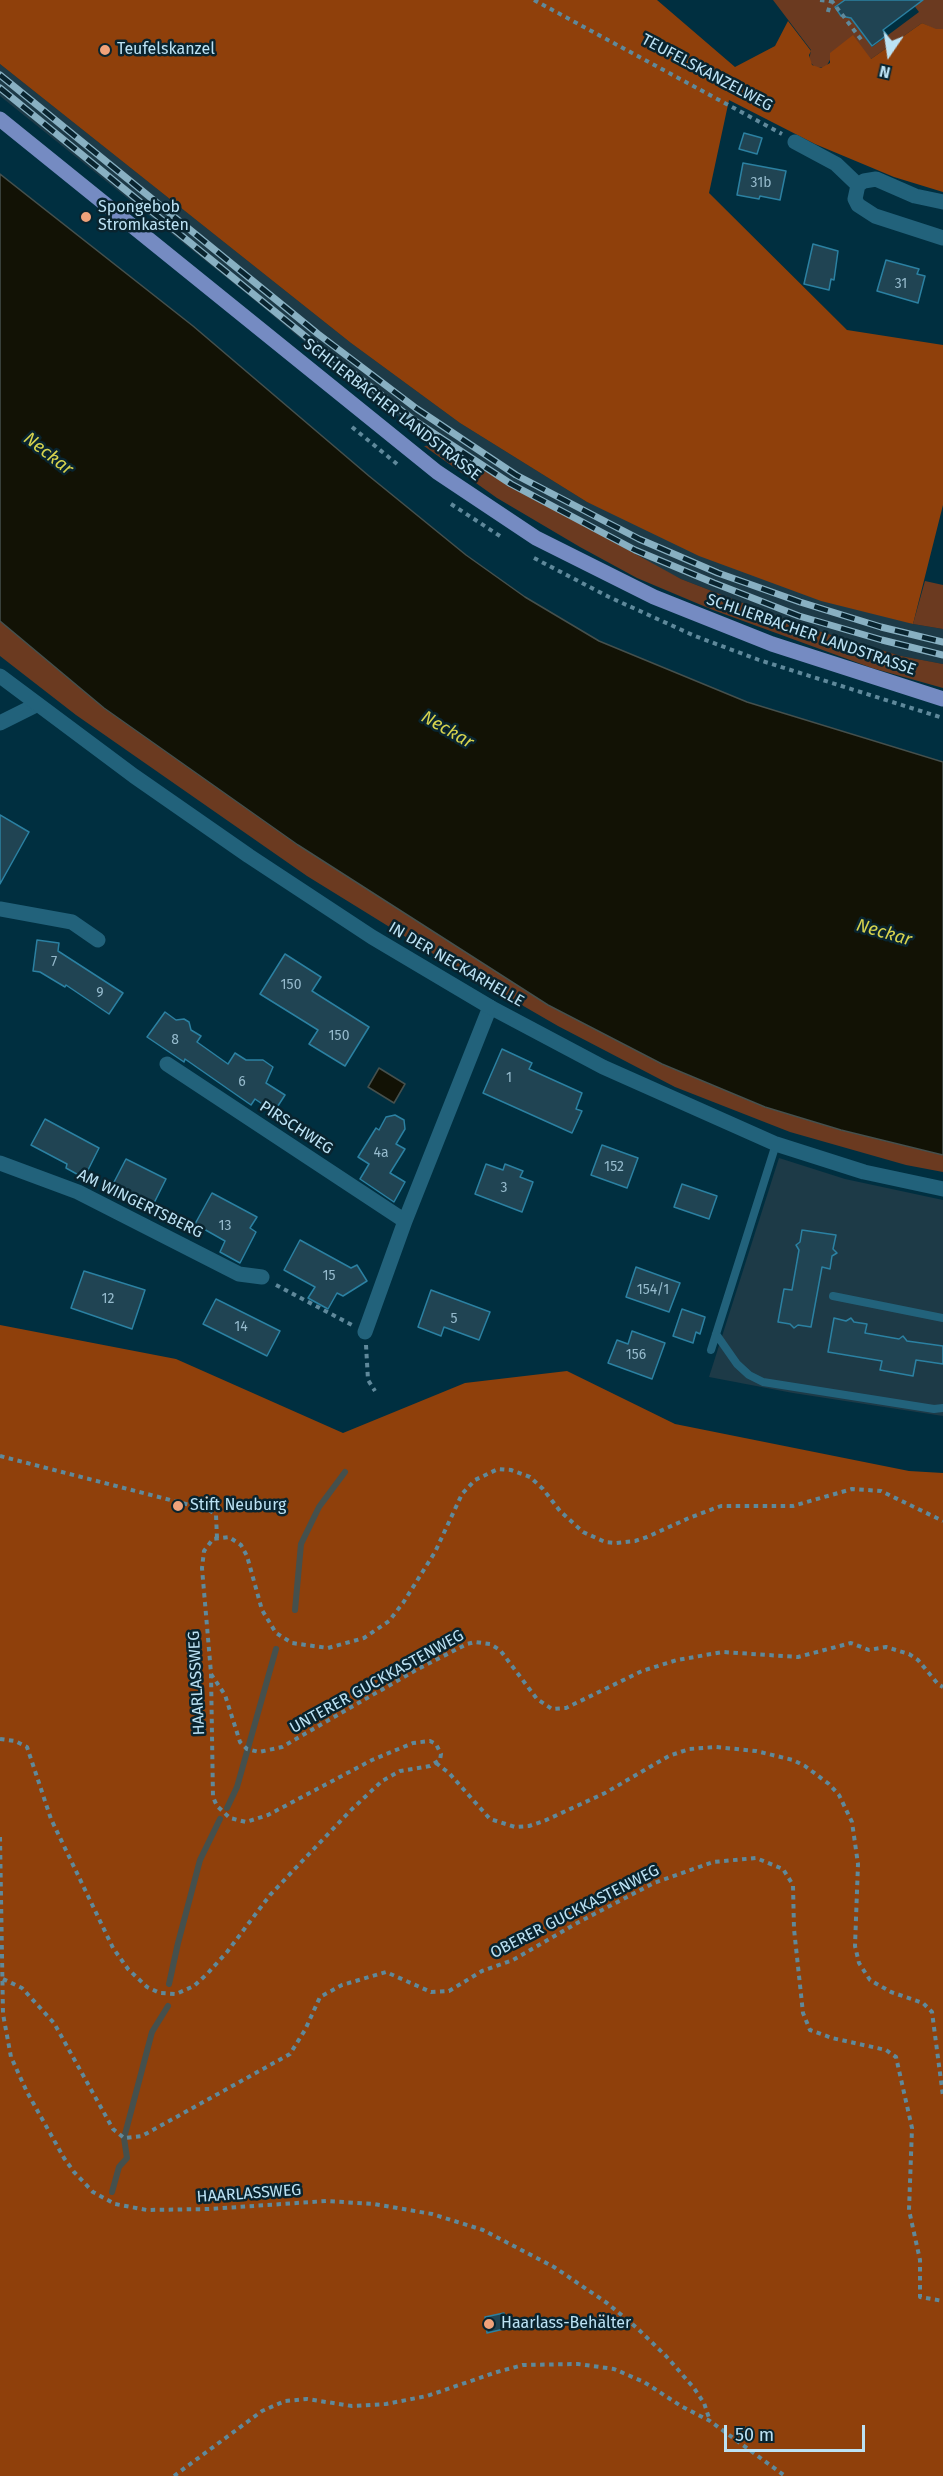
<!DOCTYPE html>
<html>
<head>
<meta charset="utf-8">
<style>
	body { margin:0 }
	#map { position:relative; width:943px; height:2476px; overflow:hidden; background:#002f40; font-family:"Fira Sans",sans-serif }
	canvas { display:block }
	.north { position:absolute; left:859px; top:24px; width:60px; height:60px; -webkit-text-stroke:4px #09242f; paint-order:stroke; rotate:193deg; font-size:16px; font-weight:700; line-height:24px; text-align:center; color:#bce2f4 }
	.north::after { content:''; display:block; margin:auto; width:21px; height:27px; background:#bce2f4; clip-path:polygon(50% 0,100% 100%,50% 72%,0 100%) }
	.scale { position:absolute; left:724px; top:2425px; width:141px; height:27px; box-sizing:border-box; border:3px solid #bce2f4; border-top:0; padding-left:8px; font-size:18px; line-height:21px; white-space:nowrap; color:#bce2f4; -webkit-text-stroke:4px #09242f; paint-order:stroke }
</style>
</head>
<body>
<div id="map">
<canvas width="943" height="2476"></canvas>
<div class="north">N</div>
<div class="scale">50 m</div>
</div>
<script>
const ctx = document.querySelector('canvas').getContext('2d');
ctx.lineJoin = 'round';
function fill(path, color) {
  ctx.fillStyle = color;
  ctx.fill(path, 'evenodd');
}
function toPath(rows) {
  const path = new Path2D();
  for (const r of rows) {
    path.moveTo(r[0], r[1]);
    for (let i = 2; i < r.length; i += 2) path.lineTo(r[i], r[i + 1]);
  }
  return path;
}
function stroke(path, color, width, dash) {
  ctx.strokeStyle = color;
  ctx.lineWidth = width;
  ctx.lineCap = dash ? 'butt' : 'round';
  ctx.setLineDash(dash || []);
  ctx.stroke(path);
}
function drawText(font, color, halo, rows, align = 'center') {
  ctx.font = font + ' "Fira Sans",sans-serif';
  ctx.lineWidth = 5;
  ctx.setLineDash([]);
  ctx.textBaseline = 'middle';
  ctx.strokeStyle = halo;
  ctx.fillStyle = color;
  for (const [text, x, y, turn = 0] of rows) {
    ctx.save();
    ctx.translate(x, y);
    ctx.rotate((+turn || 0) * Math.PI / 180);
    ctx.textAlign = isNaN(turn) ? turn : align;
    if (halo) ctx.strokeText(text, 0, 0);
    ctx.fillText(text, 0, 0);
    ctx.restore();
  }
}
fill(toPath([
	[0,64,351,343,460,423,587,502,913,624,943,629,943,664,901,656,802,626,681,579,577,528,437,445,364,391,248,295,0,96],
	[779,1158,845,1179,943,1200,943,1416,793,1393,709,1377]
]), '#1d3a47');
fill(toPath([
	[773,0,845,0,837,5,837,10,841,16,849,16,872,47,919,12,910,0,943,0,943,29,936,30,922,23,871,59,830,53,831,58,826,67,816,68,809,61,811,50],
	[437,445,681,579,802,626,901,656,943,664,943,688,872,668,713,610,637,578,580,547,497,498,424,446],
	[925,581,943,585,943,629,913,624],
	[0,621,104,708,298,845,548,1005,662,1064,765,1107,841,1130,943,1155,943,1172,906,1165,790,1132,675,1087,558,1026,430,952,307,876,76,715,0,656]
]), '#6b3a20');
fill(toPath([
	[0,0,657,0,735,67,775,46,788,21,811,51,809,55,812,65,821,68,830,63,830,53,853,35,871,59,922,23,936,29,943,29,943,192,894,177,815,144,729,100,709,193,847,330,943,345,943,505,913,624,821,601,699,556,587,502,460,423,351,343,0,64],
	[0,1325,176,1359,343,1433,465,1383,567,1371,675,1424,909,1471,943,1473,943,2476,0,2476]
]), '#8f400b');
const water = toPath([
	[0,174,193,326,369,476,466,555,525,597,599,641,747,702,943,762,943,1155,841,1130,765,1107,662,1064,548,1005,298,845,104,708,0,621,0,174],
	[379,1068,405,1084,394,1103,368,1087,379,1068]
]);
fill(water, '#121205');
stroke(water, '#45504d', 1.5);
stroke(toPath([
	[295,1610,301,1544,319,1507,345,1472],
	[227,1808,237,1787,276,1649],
	[169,1984,178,1943,200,1860,220,1819],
	[112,2192,119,2167,127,2158,124,2138,152,2032,168,2006]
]), '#45504d', 6);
const building = toPath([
	[845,0,923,0,883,30,887,35,872,46,851,18,841,16,835,7,845,0],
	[744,133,762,138,757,154,739,149,744,133],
	[743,163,786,171,780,200,760,196,759,199,737,195,743,163],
	[813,244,838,251,834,280,831,279,829,290,804,284,813,244],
	[886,260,919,269,917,274,925,276,918,303,877,291,886,260],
	[0,815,29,832,0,884,0,815],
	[37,940,59,943,58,951,123,993,109,1014,66,985,65,987,40,972,33,971,37,940],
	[285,954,321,977,312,991,369,1027,345,1066,309,1044,318,1030,260,994,285,954],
	[165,1012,176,1020,184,1019,189,1022,191,1030,201,1036,197,1042,228,1064,235,1053,246,1060,263,1060,273,1067,266,1083,285,1095,274,1112,255,1099,251,1105,185,1059,184,1062,147,1037,165,1012],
	[502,1049,532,1063,529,1069,582,1093,576,1109,582,1111,572,1133,483,1093,502,1049],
	[395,1115,404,1120,405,1129,396,1144,405,1149,390,1173,405,1182,394,1202,360,1179,369,1164,358,1157,376,1128,379,1130,386,1117,395,1115],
	[45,1119,99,1148,84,1178,66,1168,67,1164,31,1145,45,1119],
	[602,1145,638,1158,627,1188,591,1175,602,1145],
	[126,1159,166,1179,152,1207,112,1186,126,1159],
	[486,1164,503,1170,505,1164,523,1171,520,1177,533,1182,522,1212,475,1194,486,1164],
	[682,1184,717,1196,709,1219,674,1207,682,1184],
	[212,1193,257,1217,250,1228,256,1232,240,1263,220,1252,225,1241,195,1224,212,1193],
	[802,1230,836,1235,833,1249,837,1253,832,1256,830,1269,822,1267,811,1327,798,1325,794,1328,790,1324,778,1322,784,1289,792,1290,799,1250,796,1245,800,1242,802,1230],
	[300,1240,351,1268,357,1265,367,1281,343,1296,337,1293,328,1309,308,1298,315,1287,284,1270,300,1240],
	[636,1267,680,1283,669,1312,626,1297,636,1267],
	[84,1271,145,1290,132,1329,71,1308,84,1271],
	[431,1290,490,1312,479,1340,444,1327,441,1336,418,1327,431,1290],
	[216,1299,280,1331,267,1356,203,1324,216,1299],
	[682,1309,705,1317,700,1334,696,1332,693,1343,673,1336,682,1309],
	[834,1318,846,1321,851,1318,854,1322,867,1324,865,1333,899,1339,903,1336,907,1341,943,1346,943,1364,916,1360,913,1376,880,1370,882,1361,828,1352,834,1318],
	[632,1331,665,1343,652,1379,608,1363,617,1340,628,1344,632,1331],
	[504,2313,508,2328,487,2333,485,2317,504,2313]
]);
fill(building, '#204453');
stroke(building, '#2b81a2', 1.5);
stroke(toPath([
	[534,0,782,134],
	[820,0,831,1,827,15],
	[831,0,863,42],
	[352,427,397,464],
	[451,504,503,538],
	[534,558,609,597,695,636,759,660,943,718],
	[276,1285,352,1325],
	[366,1345,368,1380,375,1391],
	[0,1456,209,1510,216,1515,217,1538],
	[211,1674,225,1695,240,1742,247,1749,259,1752,282,1747,416,1670,467,1644,475,1642,490,1644,500,1650,537,1699,552,1709,566,1708,642,1671,677,1660,723,1652,798,1657,851,1643,869,1650,886,1647,909,1654,918,1660,938,1684,943,1687],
	[0,1739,15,1741,27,1747,51,1819,113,1948,128,1969,147,1987,160,1993,176,1994,194,1986,208,1973,227,1952,270,1895,350,1811,382,1781,400,1771,430,1766,440,1760,441,1754,436,1744,430,1741,413,1743,372,1760,268,1815,246,1822,230,1818,217,1806,213,1797,211,1673,202,1568,204,1551,213,1539,229,1537,241,1545,247,1556,262,1610,276,1633,292,1643,328,1648,364,1638,389,1621,403,1603,435,1552,462,1494,475,1480,498,1469,511,1470,530,1477,543,1489,560,1511,583,1532,605,1542,616,1543,635,1541,647,1537,689,1518,721,1506,793,1506,852,1489,881,1491,943,1521],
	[436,1763,449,1773,490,1819,515,1827,529,1826,544,1821,605,1793,669,1756,689,1749,716,1747,756,1751,793,1760,805,1766,829,1784,839,1795,852,1822,858,1864,855,1946,859,1963,870,1980,891,1992,923,2003,932,2012,943,2096],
	[0,1837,3,2014,11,2057,27,2092,64,2158,74,2172,93,2192,115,2204,147,2210,209,2209,326,2201,374,2204,432,2214,483,2230,554,2267,607,2303,637,2328,666,2356,694,2388,704,2403,710,2421],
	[3,1979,22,1988,54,2023,113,2129,124,2138,142,2136,290,2054,305,2030,320,1997,342,1985,386,1972,431,1992,449,1991,482,1971,513,1960,579,1922,654,1883,713,1862,756,1858,783,1869,793,1885,794,1929,803,2013,810,2030,832,2038,886,2050,896,2057,912,2128,909,2210,920,2260,920,2297,943,2301],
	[174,2476,262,2411,285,2401,307,2399,352,2406,386,2404,427,2396,497,2372,523,2365,578,2364,614,2369,644,2382,681,2406,710,2421,785,2476]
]), '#5f899b', 4, [4.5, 4.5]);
stroke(toPath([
	[833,1296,943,1318],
	[716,1334,737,1364,749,1375,763,1382,934,1409,943,1408],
	[711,1350,776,1144]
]), '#22627b', 8);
stroke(toPath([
	[795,142,836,164,858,185],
	[943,202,915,196,876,179,864,181,858,185,855,199,858,205,875,216,943,238],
	[0,723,36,705],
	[0,909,72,922,98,940],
	[167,1064,405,1221,490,1007],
	[0,1163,78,1192,239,1274,262,1277],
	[365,1332,405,1221]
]), '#22627b', 15);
stroke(toPath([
	[0,676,134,776,249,856,372,937,490,1007,603,1067,776,1144,864,1172,943,1189]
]), '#22627b', 15);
stroke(toPath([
	[0,119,437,472,536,538,654,597,772,644,943,699]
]), '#758bc2', 15);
const rail = toPath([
	[0,75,318,334,417,409,516,475,639,539,718,573,800,602,881,627,943,642],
	[0,88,311,341,415,421,511,484,635,550,714,583,799,616,882,640,943,655]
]);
stroke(rail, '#88b0c2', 7);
stroke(rail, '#09242f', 4.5, [14]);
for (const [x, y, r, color] of [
	[105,50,6,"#f0a27a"],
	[86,217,6,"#f0a27a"],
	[178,1506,6,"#f0a27a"],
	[489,2324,6,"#f0a27a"]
]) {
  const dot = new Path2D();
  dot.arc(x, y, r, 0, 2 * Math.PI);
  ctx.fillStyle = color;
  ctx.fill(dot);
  stroke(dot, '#09242f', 2);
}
drawText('14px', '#95bacc', null, [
	["31b",761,183],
	["31",901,284],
	["7",54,962],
	["150",291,985],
	["9",100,993],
	["150",339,1036],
	["8",175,1040],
	["1",509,1078],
	["6",242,1082],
	["4a",381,1153],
	["152",614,1167],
	["3",504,1188],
	["13",225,1226],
	["15",329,1276],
	["154/1",653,1290],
	["12",108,1299],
	["5",454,1319],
	["14",241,1327],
	["156",636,1355]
]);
drawText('16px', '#bce2f4', '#09242f', [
	["Teufelskanzel",117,50],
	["Spongebob",98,208],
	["Stromkasten",98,226],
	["Stift Neuburg",190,1506],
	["Haarlass-Behälter",501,2324]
], 'left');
drawText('16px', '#bce2f4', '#09242f', [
	["TEUFELSKANZELWEG",707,73,28],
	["SCHLIERBACHER LANDSTRASSE",392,410,38],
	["SCHLIERBACHER LANDSTRASSE",811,635,19],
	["IN DER NECKARHELLE",456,965,30],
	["PIRSCHWEG",296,1128,33],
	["AM WINGERTSBERG",140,1204,26],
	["UNTERER GUCKKASTENWEG",377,1682,-29],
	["HAARLASSWEG",197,1683,-93],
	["OBERER GUCKKASTENWEG",575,1912,-27],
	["HAARLASSWEG",249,2194,-4]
]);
drawText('italic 18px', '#d7d34e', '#09242f', [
	["Neckar",48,454,38],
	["Neckar",447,730,30],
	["Neckar",884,933,16]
]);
</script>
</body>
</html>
